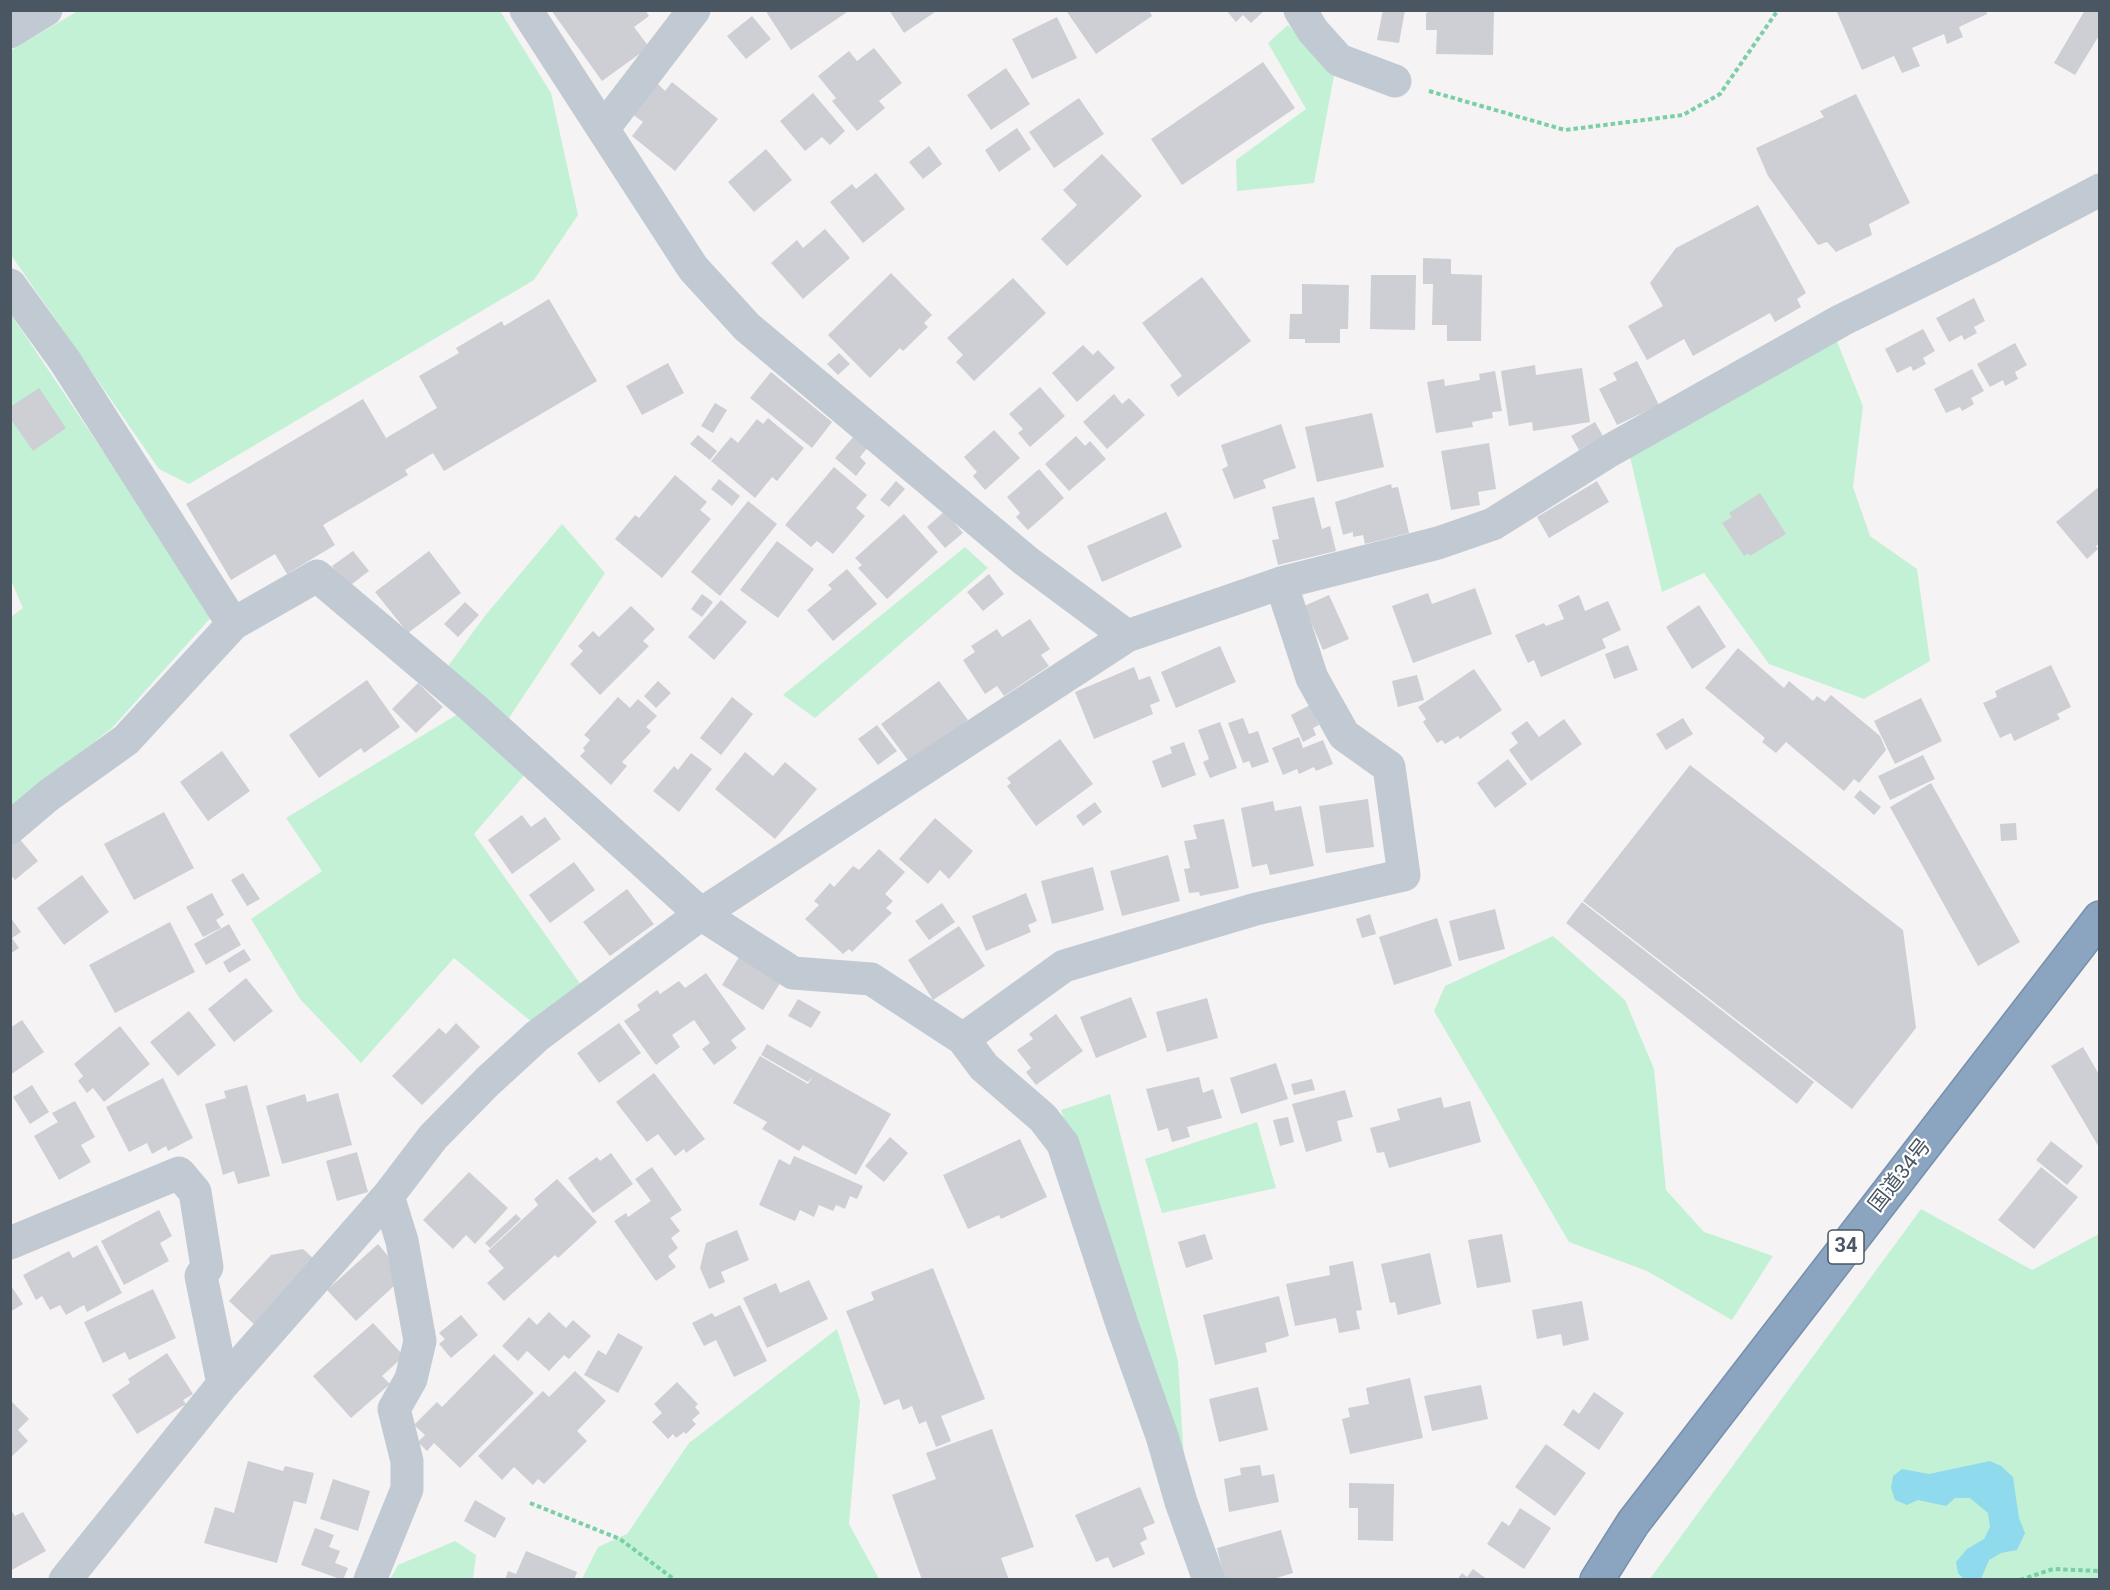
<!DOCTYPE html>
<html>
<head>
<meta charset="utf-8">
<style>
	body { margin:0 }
	#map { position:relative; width:2110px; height:1590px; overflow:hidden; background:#f5f3f3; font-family:Roboto,sans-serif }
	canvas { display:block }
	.frame { position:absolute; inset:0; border:12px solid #4a5661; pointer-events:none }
</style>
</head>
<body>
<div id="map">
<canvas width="2110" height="1590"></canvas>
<div class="frame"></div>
</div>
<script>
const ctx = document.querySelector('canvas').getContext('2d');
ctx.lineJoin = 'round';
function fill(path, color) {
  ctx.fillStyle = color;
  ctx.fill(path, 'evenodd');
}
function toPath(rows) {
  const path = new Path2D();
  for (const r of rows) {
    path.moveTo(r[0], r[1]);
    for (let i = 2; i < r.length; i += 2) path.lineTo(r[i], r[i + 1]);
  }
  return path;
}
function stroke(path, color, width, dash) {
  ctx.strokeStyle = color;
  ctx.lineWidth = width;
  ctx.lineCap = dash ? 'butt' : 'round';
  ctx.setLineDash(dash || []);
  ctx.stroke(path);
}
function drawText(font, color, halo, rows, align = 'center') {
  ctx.font = font + ' Roboto,"Noto Sans JP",sans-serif';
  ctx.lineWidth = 4.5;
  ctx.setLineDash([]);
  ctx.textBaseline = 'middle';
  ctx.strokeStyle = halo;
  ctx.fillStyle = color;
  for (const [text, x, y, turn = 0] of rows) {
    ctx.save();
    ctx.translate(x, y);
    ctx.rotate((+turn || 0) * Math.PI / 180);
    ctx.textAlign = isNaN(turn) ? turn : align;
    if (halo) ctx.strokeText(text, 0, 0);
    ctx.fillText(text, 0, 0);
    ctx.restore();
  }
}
fill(toPath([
	[78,11,500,11,551,93,578,215,534,280,189,484,159,469,11,255,10,51],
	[1288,25,1335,70,1314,183,1237,191,1236,160,1306,109,1268,43],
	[10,313,213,615,112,728,11,807,11,617,23,608,10,578],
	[1836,339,1863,406,1853,487,1870,536,1917,569,1930,661,1864,699,1769,664,1704,573,1662,592,1630,457],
	[562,524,605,573,509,718,446,669,484,617],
	[965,547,988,568,815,718,783,695],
	[458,714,526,773,474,834,581,985,533,1023,454,958,361,1063,300,999,251,919,322,871,286,818],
	[1553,936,1625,1000,1654,1069,1666,1190,1704,1232,1773,1256,1732,1320,1647,1271,1569,1242,1434,1011,1445,986],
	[1110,1094,1178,1361,1185,1476,1061,1110],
	[1257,1122,1276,1188,1162,1213,1145,1159],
	[1921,1209,2032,1270,2099,1234,2099,1579,1649,1580],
	[837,1329,860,1401,849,1524,879,1579,582,1579,598,1547,627,1534,689,1443],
	[455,1541,476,1555,473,1579,390,1579,398,1565]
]), '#c3f1d5');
fill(toPath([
	[1990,1461,2001,1466,2013,1477,2019,1518,2025,1533,2017,1550,2001,1553,1989,1560,1981,1579,1964,1579,1958,1573,1956,1562,1967,1549,1984,1539,1990,1527,1988,1513,1970,1498,1955,1498,1946,1506,1918,1500,1907,1505,1895,1500,1891,1488,1893,1476,1902,1469,1929,1474]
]), '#90daee');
fill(toPath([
	[551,10,645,10,649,16,634,27,649,47,602,81],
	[765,10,850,10,791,50],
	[889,10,938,10,904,33],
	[1069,10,1149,10,1152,16,1096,54,1067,12],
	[1226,10,1265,10,1251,23,1243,15,1236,22],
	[1383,10,1405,10,1399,43,1377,40],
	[1432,10,1494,10,1493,55,1436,54,1437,30,1426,30,1426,13],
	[1836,10,1986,10,1987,14,1959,27,1963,37,1947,44,1944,34,1912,48,1920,66,1902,73,1894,56,1862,70],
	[2085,10,2100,10,2100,34,2075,75,2054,63],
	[752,16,771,39,746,59,727,36],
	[1057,17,1077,58,1032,79,1012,39],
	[874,48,902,83,879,101,885,108,857,131,832,101,836,98,818,76,849,51,857,61],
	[1263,62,1295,108,1182,185,1151,139],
	[1006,68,1030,104,991,130,967,95],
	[672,82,718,119,675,171,632,136,643,122,632,114,657,83,665,91],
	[813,93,845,131,830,145,822,137,805,151,780,121],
	[1856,94,1910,203,1869,224,1872,235,1836,252,1827,242,1818,245,1768,176,1756,148,1824,117,1820,111],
	[1079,98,1104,134,1054,168,1029,132],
	[1017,128,1031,149,999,172,985,150],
	[929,146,942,164,923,179,909,162],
	[766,149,792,180,754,212,728,182],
	[1102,154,1142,196,1067,266,1041,239,1077,205,1063,190],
	[876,173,905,209,863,243,830,202,852,184,856,189],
	[1758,205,1806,293,1797,299,1801,307,1775,322,1770,313,1693,356,1684,339,1647,360,1628,326,1663,306,1650,283,1676,248],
	[825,229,850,258,803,299,771,263,797,240,803,248],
	[1423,258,1451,259,1451,274,1482,275,1481,341,1447,341,1447,325,1432,325,1433,284,1423,284],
	[891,273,932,315,924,323,928,327,903,351,900,348,870,378,828,335],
	[1371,275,1416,275,1415,330,1370,329],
	[1202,277,1251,341,1178,397,1170,385,1182,376,1142,323],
	[1013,278,1046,313,974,381,956,362,963,355,947,338],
	[1302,284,1349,285,1348,329,1340,329,1340,343,1305,343,1305,339,1289,339,1290,314,1302,314],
	[1974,298,1985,321,1974,327,1977,333,1964,340,1962,335,1949,342,1936,318],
	[549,299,597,381,444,471,433,453,405,470,408,475,323,525,335,545,287,574,275,554,231,580,186,504,363,399,386,438,437,408,419,376,459,353,456,348,502,321,504,326],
	[1923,329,1935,351,1923,358,1926,364,1913,371,1911,366,1897,373,1885,349],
	[2015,343,2027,365,2015,372,2018,379,2005,386,2003,380,1990,387,1977,364],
	[1083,345,1093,355,1098,350,1115,368,1077,402,1052,373],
	[839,353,850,364,838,375,827,364],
	[1637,361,1659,405,1617,425,1599,389,1617,380,1613,373],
	[668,363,684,393,642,415,626,386],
	[1535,365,1536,375,1582,368,1590,422,1533,431,1532,422,1509,426,1501,371],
	[1972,369,1984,391,1971,398,1974,404,1962,411,1960,407,1946,413,1934,389],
	[1495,371,1502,411,1492,412,1493,418,1472,422,1473,427,1436,433,1427,382,1444,379,1445,386,1480,380,1479,374],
	[771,372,832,422,812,448,750,398],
	[1040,387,1065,416,1030,447,1018,433,1023,429,1009,414],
	[39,388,66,428,33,451,10,418,10,407],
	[1114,394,1122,404,1129,398,1145,415,1107,449,1083,422],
	[715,403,727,410,713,433,701,426],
	[1372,413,1384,467,1317,482,1305,427],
	[768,418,804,448,777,481,772,477,755,498,711,461,731,437,738,443,757,419,763,424],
	[1595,422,1603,436,1579,450,1571,436],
	[1281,424,1296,468,1263,480,1266,488,1234,499,1222,469,1228,466,1221,445],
	[994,430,1020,458,985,490,973,476,977,472,964,457],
	[698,435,717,451,710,460,690,444],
	[854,436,868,447,860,457,866,463,856,476,835,458],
	[1076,436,1085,446,1090,441,1106,459,1069,491,1045,464],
	[1489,443,1496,489,1478,492,1480,505,1451,510,1441,451],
	[834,467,867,495,856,508,865,516,833,554,817,541,811,547,785,525],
	[1039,469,1064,498,1028,530,1016,517,1020,513,1007,497],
	[675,475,707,502,700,510,711,519,662,578,615,539,635,515,639,518],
	[719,479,740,496,732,506,711,489],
	[896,481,905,489,889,507,880,500],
	[1597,481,1609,502,1549,538,1537,517],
	[1391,484,1392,488,1398,487,1409,533,1365,544,1363,535,1353,537,1353,532,1343,535,1335,502],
	[2100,486,2100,543,2096,546,2098,549,2087,559,2056,522],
	[1760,493,1786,534,1750,556,1748,553,1744,556,1722,523,1732,517,1729,513],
	[1314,497,1322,529,1330,526,1336,551,1278,565,1272,540,1279,539,1272,507],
	[748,501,777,524,720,596,691,572],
	[945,511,963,533,945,548,927,527],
	[1166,512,1182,547,1102,582,1087,546],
	[904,514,938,552,887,599,858,568,862,565,855,558],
	[777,541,814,569,778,618,740,590],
	[353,551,369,571,348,587,332,566],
	[429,551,461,593,408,633,375,592],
	[847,569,877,604,833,641,807,610,832,589,828,585],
	[989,574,1004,594,983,611,967,592],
	[1475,588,1492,634,1413,663,1392,606,1428,593,1432,604],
	[702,594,713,602,702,617,691,609],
	[1329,595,1349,639,1323,650,1304,606],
	[1579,595,1585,611,1608,601,1621,630,1602,639,1606,648,1541,677,1534,660,1528,663,1515,635,1544,623,1546,626,1564,619,1558,605],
	[721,600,747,622,714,660,688,637],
	[465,602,479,615,458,637,444,624],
	[1699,605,1726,647,1692,669,1666,627],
	[631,606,655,629,643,641,649,646,600,695,570,664,583,651,578,646,593,631,599,637],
	[1030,619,1050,649,1041,655,1049,666,1004,696,997,686,985,694,963,660,975,652,971,646,997,629,1002,637],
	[1628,645,1638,670,1614,679,1605,654],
	[1220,646,1236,682,1176,708,1161,672],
	[1738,648,1784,688,1789,681,1813,701,1817,696,1825,702,1831,695,1880,736,1886,750,1859,783,1854,779,1844,791,1786,742,1776,753,1762,742,1765,738,1705,688],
	[2051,665,2071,707,2057,714,2060,719,2014,741,2011,733,2000,738,1983,703,1997,697,1995,691],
	[1134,667,1139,680,1150,676,1160,701,1150,705,1153,714,1094,739,1075,692],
	[1474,669,1502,710,1460,739,1458,736,1445,744,1442,740,1437,743,1423,722,1426,719,1418,707],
	[1417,675,1424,700,1398,707,1392,681],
	[367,680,400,727,364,753,361,748,319,778,289,735],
	[658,681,671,693,656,708,644,696],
	[939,681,968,720,910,763,881,724],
	[418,683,443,707,416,733,392,709],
	[618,697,630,708,638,699,657,716,646,727,651,731,622,762,627,766,611,785,580,756,585,751,583,748,590,740,584,735],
	[732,697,753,714,721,755,700,738],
	[1921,698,1942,741,1895,764,1874,721],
	[1310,705,1319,725,1313,728,1316,735,1303,742,1291,715],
	[1243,718,1249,734,1258,731,1269,762,1252,768,1249,761,1243,763,1228,723],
	[1683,718,1693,734,1666,750,1656,734],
	[1564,719,1582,744,1531,781,1509,750,1518,743,1511,733,1527,721,1539,737],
	[1220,722,1237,768,1210,778,1203,762,1209,759,1198,730],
	[877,725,897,751,878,765,858,739],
	[1299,737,1303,748,1323,740,1333,764,1316,771,1314,767,1299,774,1297,769,1283,775,1272,748],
	[1060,739,1093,784,1036,826,1007,786,1011,783,1007,778],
	[1184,742,1196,775,1162,788,1152,761,1172,753,1170,747],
	[222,751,250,791,208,821,180,782],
	[745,752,773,776,785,762,817,789,775,839,715,789],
	[691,753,712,769,679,812,653,791,674,766,678,770],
	[1923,755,1935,779,1890,800,1878,776],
	[1508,759,1527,784,1495,808,1477,783],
	[1690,765,1903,930,1916,1028,1852,1109,1583,901],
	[1931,783,2020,942,1978,966,1890,807],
	[1860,790,1881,807,1874,815,1854,797],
	[1368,799,1374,847,1326,853,1319,806],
	[1273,801,1275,811,1301,806,1314,866,1270,875,1267,864,1252,867,1241,808],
	[1095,802,1102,812,1083,826,1076,816],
	[164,812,194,868,134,900,104,844],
	[522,815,531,827,545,817,561,839,512,874,488,840],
	[935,818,973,851,949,879,940,870,928,884,899,859],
	[1224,819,1239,888,1200,896,1199,892,1189,893,1184,869,1190,868,1184,841,1197,839,1193,825],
	[2016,823,2017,840,2001,841,2000,824],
	[18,837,38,861,15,880,10,874,10,844],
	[879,849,905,872,885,894,893,901,886,908,892,913,852,952,849,949,843,954,805,919,819,905,814,901,830,883,834,887,853,866,859,870],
	[1168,855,1180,901,1122,916,1110,871],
	[574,862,595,890,550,923,529,895],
	[1093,867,1104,910,1052,924,1041,881],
	[243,873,260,899,247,906,231,880],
	[82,875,109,912,64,945,37,908],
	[627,889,654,924,610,956,583,922],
	[212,893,224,915,216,920,221,928,203,937,186,907],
	[1026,893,1037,921,1028,925,1031,932,986,951,972,916],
	[1582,902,1814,1082,1797,1104,1566,923],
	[942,903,955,922,929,940,915,921],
	[1495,909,1505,949,1459,961,1449,921],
	[1370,914,1376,934,1362,938,1356,919],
	[10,917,21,932,12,938,19,948,10,954],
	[1437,918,1452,966,1394,985,1379,937],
	[170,922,195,972,115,1013,89,965],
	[229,924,241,945,206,965,194,944],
	[959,926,985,966,933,1000,908,960],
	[244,949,251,960,229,973,223,962],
	[742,952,784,977,763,1010,722,985],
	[706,973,746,1029,731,1040,737,1048,714,1065,702,1049,710,1043,694,1020,672,1035,680,1047,656,1065,624,1021,640,1010,637,1005,657,990,660,994,679,981,685,988],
	[246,978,273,1011,234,1042,208,1009],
	[1131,997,1147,1037,1096,1058,1080,1017],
	[1207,998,1218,1038,1167,1052,1156,1012],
	[798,999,821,1012,811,1028,788,1016],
	[189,1011,216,1045,178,1076,150,1042],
	[1056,1014,1083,1051,1036,1085,1026,1072,1031,1068,1017,1050,1033,1039,1029,1034],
	[22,1020,44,1052,10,1075,10,1028],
	[456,1023,480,1047,422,1105,392,1076,439,1028,446,1034],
	[619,1023,641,1053,599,1083,577,1053],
	[120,1026,150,1064,104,1102,93,1088,87,1093,78,1081,83,1076,74,1064],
	[767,1044,891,1114,856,1175,803,1145,799,1151,762,1129,767,1122,733,1103,760,1056,808,1084,813,1076,808,1082,761,1055],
	[2083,1047,2100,1076,2100,1149,2051,1066],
	[1276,1063,1288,1099,1241,1114,1230,1078],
	[654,1073,705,1139,686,1153,684,1149,675,1156,658,1134,647,1142,616,1102],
	[1199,1077,1203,1093,1213,1089,1222,1118,1187,1127,1190,1137,1172,1142,1168,1128,1158,1131,1146,1089],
	[163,1078,193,1138,168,1151,166,1146,152,1154,147,1143,129,1152,106,1107],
	[1312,1079,1315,1090,1294,1095,1291,1084],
	[32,1085,49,1112,30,1124,13,1097],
	[247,1085,270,1176,238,1184,234,1171,223,1175,205,1104,226,1098,224,1091],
	[1345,1090,1353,1117,1337,1121,1342,1141,1306,1152,1292,1104],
	[338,1093,352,1145,282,1164,266,1106,305,1094,307,1102],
	[1441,1097,1444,1108,1470,1101,1481,1142,1389,1168,1384,1152,1377,1153,1370,1128,1400,1120,1397,1109],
	[75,1101,95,1137,81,1145,91,1162,59,1180,34,1136,58,1122,52,1113],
	[1288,1117,1294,1142,1280,1146,1273,1120],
	[890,1137,908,1153,884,1182,865,1166],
	[1020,1139,1047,1197,1001,1219,999,1215,968,1229,943,1175],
	[2051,1141,2083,1166,2067,1185,2036,1160],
	[357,1152,368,1192,337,1201,326,1161],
	[611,1153,633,1184,593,1213,568,1178,597,1157,600,1161],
	[794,1156,863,1186,857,1199,850,1196,845,1209,836,1205,833,1211,819,1205,814,1217,800,1210,795,1221,759,1205,779,1159,790,1165],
	[652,1167,682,1210,670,1218,680,1231,671,1238,678,1248,668,1256,676,1267,656,1281,614,1221,626,1213,628,1217,651,1201,635,1179],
	[2041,1167,2078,1197,2034,1249,1998,1220],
	[469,1172,508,1208,475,1244,466,1235,453,1249,423,1220],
	[557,1179,597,1222,558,1258,555,1255,504,1301,487,1283,504,1268,488,1251,538,1205,534,1199],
	[159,1210,172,1236,160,1243,169,1261,124,1285,101,1241],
	[516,1214,521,1219,490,1248,485,1243],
	[737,1230,749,1260,721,1272,725,1282,709,1289,700,1268,706,1243],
	[1205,1234,1213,1259,1186,1268,1178,1242],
	[1502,1234,1511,1282,1477,1288,1468,1240],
	[378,1244,388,1256,395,1285,356,1321,327,1290],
	[97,1245,122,1293,87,1312,84,1305,66,1315,60,1305,50,1310,42,1296,36,1300,23,1275,69,1251,73,1258],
	[303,1249,315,1260,257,1327,229,1301,271,1255],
	[1430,1253,1441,1304,1398,1315,1395,1302,1390,1303,1381,1264],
	[1353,1261,1362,1310,1356,1311,1360,1329,1339,1333,1336,1318,1295,1326,1286,1284,1330,1275,1329,1266],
	[933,1268,985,1399,941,1416,951,1441,936,1447,926,1421,919,1424,912,1406,903,1410,899,1399,884,1405,846,1311,874,1300,871,1292],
	[809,1280,828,1319,767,1348,743,1298,776,1283,780,1293],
	[10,1284,23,1304,10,1312],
	[153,1289,176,1338,129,1360,125,1352,103,1363,84,1322],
	[1279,1296,1289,1336,1265,1343,1267,1352,1215,1365,1203,1315],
	[1582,1301,1589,1340,1563,1346,1561,1334,1537,1339,1532,1310],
	[740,1305,767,1361,734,1377,716,1340,704,1346,692,1323,712,1313,715,1317],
	[549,1312,566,1328,573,1320,591,1336,569,1359,564,1355,549,1371,527,1351,518,1361,502,1346,529,1317,537,1325],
	[461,1315,478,1335,451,1358,439,1344,445,1339,439,1333],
	[373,1323,404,1356,382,1376,390,1384,351,1418,313,1376],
	[618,1333,643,1347,618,1393,584,1375,598,1350,606,1355],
	[167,1353,193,1394,183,1400,186,1404,137,1434,112,1395,130,1383,128,1379],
	[494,1354,534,1393,460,1468,434,1443,427,1451,418,1442,425,1435,414,1425,437,1402,442,1407],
	[575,1371,606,1401,577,1431,587,1441,544,1484,538,1479,533,1485,514,1467,502,1480,478,1456,543,1391,549,1397],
	[1410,1378,1423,1438,1350,1454,1342,1419,1350,1417,1348,1408,1369,1404,1366,1388],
	[677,1382,698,1404,695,1407,700,1413,692,1420,696,1424,686,1434,684,1432,676,1438,673,1434,668,1439,652,1422,662,1413,654,1404],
	[1481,1385,1488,1419,1432,1431,1424,1396],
	[1258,1387,1268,1430,1219,1442,1209,1399],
	[1594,1392,1624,1413,1599,1450,1563,1425,1573,1409,1579,1414],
	[10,1400,29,1419,18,1430,28,1441,10,1458],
	[992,1429,1034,1547,1001,1558,1009,1580,922,1580,892,1495,936,1479,926,1453],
	[1546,1444,1586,1473,1555,1516,1515,1487],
	[248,1461,283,1471,285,1466,314,1473,306,1504,294,1501,277,1563,204,1543,215,1507,234,1513],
	[1260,1465,1262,1476,1274,1474,1279,1502,1229,1512,1224,1479,1241,1475,1240,1468],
	[333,1479,370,1491,358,1531,320,1519],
	[1349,1483,1394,1484,1393,1541,1358,1540,1358,1508,1349,1508],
	[1140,1487,1155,1523,1143,1528,1147,1539,1140,1543,1145,1554,1113,1568,1108,1557,1096,1562,1075,1515],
	[475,1500,506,1518,495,1538,464,1521],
	[1520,1508,1551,1528,1524,1569,1487,1544,1502,1521,1509,1526],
	[10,1509,15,1516,23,1512,46,1551,10,1571],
	[315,1528,334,1535,329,1547,340,1551,335,1563,348,1568,343,1580,301,1565],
	[1281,1530,1293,1573,1270,1580,1225,1580,1217,1548],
	[526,1551,577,1572,574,1580,505,1580,508,1571,516,1574],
	[1473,1569,1488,1580,1457,1580,1462,1573,1467,1577]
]), '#cdcfd5');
const highway = toPath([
	[1597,1580,1633,1523,2100,918]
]);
stroke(highway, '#7690ad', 36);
stroke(toPath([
	[1429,91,1565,130,1683,115,1720,94,1778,10],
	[530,1503,620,1539,675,1580],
	[2020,1580,2053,1569,2100,1571]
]), '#7ad0a6', 4, [4.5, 3]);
stroke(toPath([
	[526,10,693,268,747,327,1026,561,1127,636],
	[1300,10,1313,31,1339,60,1395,81],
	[10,32,46,10],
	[603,129,694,10],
	[10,285,65,361,233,624],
	[10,828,49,795,126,740,233,624,317,576,471,706,701,914,793,973,871,979,963,1039,984,1067,1043,1118,1063,1144,1122,1324,1162,1436,1181,1502,1209,1580],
	[963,1039,1064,966,1256,909,1404,875,1389,767,1344,735,1312,678,1281,583],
	[10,1243,179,1173,195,1192,207,1267,201,1276,223,1384],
	[65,1580,223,1384,388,1196,433,1137,487,1082,537,1036,701,914,1127,636,1281,583,1438,543,1493,524,1609,451,1842,320,1991,247,2100,190],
	[370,1580,407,1489,407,1461,394,1409,411,1379,420,1341,402,1241,388,1196]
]), '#c1cad2', 33);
stroke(highway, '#8ba5c1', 33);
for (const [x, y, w] of [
	[1846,1247,36]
]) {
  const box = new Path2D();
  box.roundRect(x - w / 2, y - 17, w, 34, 4.5);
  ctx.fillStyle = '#fff';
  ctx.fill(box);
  stroke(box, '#4a5661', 1.5);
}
drawText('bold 20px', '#4a5661', null, [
	["34",1846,1247]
]);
drawText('21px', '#4a5661', '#fff', [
	["国道34号",1901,1176,-52]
]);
</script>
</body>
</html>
